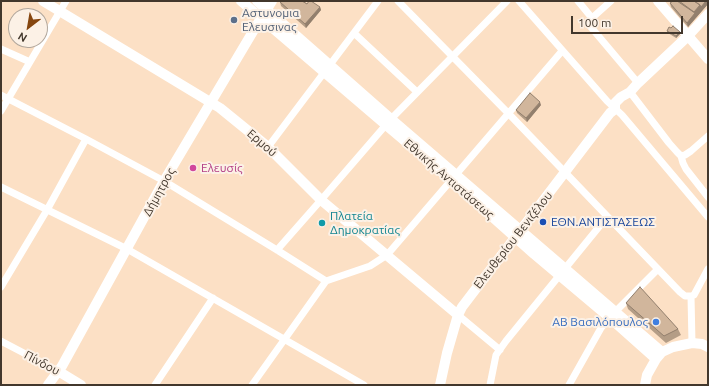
<!DOCTYPE html>
<html>
<head>
<meta charset="utf-8">
<style>
	body { margin:0 }
	#map { position:relative; width:709px; height:386px; overflow:hidden; background:#fce0c5; font-family:Ubuntu,sans-serif }
	canvas { display:block }
	.frame { position:absolute; inset:0; border:2px solid #42372c; pointer-events:none }
	.north { position:absolute; left:8px; top:8px; width:40px; height:40px; box-sizing:border-box; background:#fcf1e6; border:1px solid #b2a79c; border-radius:50%; rotate:211deg; font-size:11px; font-weight:700; line-height:16px; text-align:center; color:#42372c }
	.north::after { content:''; display:block; margin:auto; width:14px; height:18px; background:#86460f; clip-path:polygon(50% 0,100% 100%,50% 72%,0 100%) }
	.scale { position:absolute; left:571px; top:16px; width:112px; height:18px; box-sizing:border-box; border:2px solid #42372c; border-top:0; padding-left:5px; font-size:12px; line-height:14px; white-space:nowrap; color:#42372c; -webkit-text-stroke:3px #fcf1e6; paint-order:stroke }
</style>
</head>
<body>
<div id="map">
<canvas width="709" height="386"></canvas>
<div class="frame"></div>
<div class="north">N</div>
<div class="scale">100 m</div>
</div>
<script>
const ctx = document.querySelector('canvas').getContext('2d');
ctx.lineJoin = 'round';
function toPath(rows) {
  const path = new Path2D();
  for (const r of rows) {
    path.moveTo(r[0], r[1]);
    for (let i = 2; i < r.length; i += 2) path.lineTo(r[i], r[i + 1]);
  }
  return path;
}
function stroke(path, color, width, dash) {
  ctx.strokeStyle = color;
  ctx.lineWidth = width;
  ctx.lineCap = dash ? 'butt' : 'round';
  ctx.setLineDash(dash || []);
  ctx.stroke(path);
}
function fill(path, color) {
  ctx.fillStyle = color;
  ctx.fill(path, 'evenodd');
}
function drawText(font, color, halo, rows, align = 'center') {
  ctx.font = font + ' Ubuntu,sans-serif';
  ctx.lineWidth = 4;
  ctx.setLineDash([]);
  ctx.textBaseline = 'middle';
  ctx.strokeStyle = halo;
  ctx.fillStyle = color;
  for (const [text, x, y, turn = 0] of rows) {
    ctx.save();
    ctx.translate(x, y);
    ctx.rotate((+turn || 0) * Math.PI / 180);
    ctx.textAlign = isNaN(turn) ? turn : align;
    if (halo) ctx.strokeText(text, 0, 0);
    ctx.fillText(text, 0, 0);
    ctx.restore();
  }
}
stroke(toPath([
	[398,1,509,114,680,292,685,296,691,296,692,343],
	[519,1,607,101,622,115,708,217],
	[578,1,592,18,590,26,638,83],
	[592,18,611,1],
	[354,33,417,92],
	[1,49,30,62],
	[630,92,669,143,677,152,681,156,685,155,691,151,708,136],
	[1,95,86,139,164,181,277,250,326,281],
	[1,111,66,1],
	[268,147,378,1],
	[681,156,683,163,686,169,708,197],
	[1,187,127,249,364,385],
	[277,250,321,200,391,119,507,1],
	[326,281,370,266,387,255,562,51],
	[1,287,47,210,86,139],
	[691,296,694,295,708,269],
	[458,315,500,350],
	[1,341,58,371],
	[155,385,213,298],
	[252,385,326,281],
	[490,385,496,355,506,341,607,217],
	[569,385,601,328,616,311,658,269]
]), '#fff', 7);
stroke(toPath([
	[43,1,220,108,268,147,321,200,458,315],
	[241,1,386,125,451,180,534,254,610,318,656,359],
	[257,1,391,119,662,352],
	[658,1,708,59],
	[58,371,81,385],
	[48,385,62,366,164,181,261,18,272,1],
	[440,385,447,353,458,315,462,307,610,113,615,109,615,103,621,97,630,92,638,83,688,36,708,14],
	[645,385,647,375,656,359,662,352,673,347,692,343,702,344,708,347]
]), '#fff', 10);
fill(toPath([
	[280,1,305,1,305,2,307,4,320,7,321,10,306,28,281,6,280,2],
	[679,1,708,1,708,4,688,27,671,7,670,3,680,3],
	[667,31,680,34,676,38,668,33],
	[541,105,527,122,517,113,516,110],
	[626,303,678,329,681,335,666,343,628,309]
]), '#b49d86');
fill(toPath([
	[706,1,708,1,708,4,688,27,687,23,695,13,694,12,700,5],
	[320,7,321,10,306,28,305,24],
	[680,32,680,34,676,38,676,36],
	[540,102,541,105,527,122,526,118]
]), '#927f6d');
const building = toPath([
	[280,1,302,1,307,4,309,1,311,1,320,7,305,24,280,2,280,1],
	[673,1,677,1,695,13,687,23,670,3,673,1],
	[679,1,694,1,700,5,694,12,679,1],
	[694,1,706,1,701,7,700,5,694,1],
	[673,26,680,32,676,36,667,31,669,27,671,28,673,26],
	[530,93,540,102,526,118,516,110,530,93],
	[640,287,678,329,664,336,626,303,640,287]
]);
fill(building, '#d1b69c');
stroke(building, '#927f6d', 1);
for (const [x, y, r, color] of [
	[234,20,4,"#5c6f8a"],
	[193,168,4,"#d1479c"],
	[543,222,4,"#1a4fb4"],
	[322,223,4,"#0f9aa8"],
	[656,322,4,"#3f7fe0"]
]) {
  const dot = new Path2D();
  dot.arc(x, y, r, 0, 2 * Math.PI);
  ctx.fillStyle = color;
  ctx.fill(dot);
  stroke(dot, '#fcf1e6', 1.5);
}
drawText('12px', '#4e5e75', '#fcf1e6', [
	["Αστυνομια",242,13],
	["Ελευσινας",242,27]
], 'left');
drawText('12px', '#42372c', '#fcf1e6', [
	["Ερμού",262,143,41],
	["Εθνικής Αντιστάσεως",449,179,41],
	["Δήμητρος",159,192,-61],
	["Ελευθερίου Βενιζέλου",513,240,-52],
	["Πίνδου",42,363,28]
]);
drawText('12px', '#b23c85', '#fcf1e6', [
	["Ελευσίς",201,168]
], 'left');
drawText('12px', '#0d838f', '#fcf1e6', [
	["Πλατεία",330,216],
	["Δημοκρατίας",330,230]
], 'left');
drawText('12px', '#164399', '#fcf1e6', [
	["ΕΘΝ.ΑΝΤΙΣΤΑΣΕΩΣ",551,222]
], 'left');
drawText('12px', '#366cbe', '#fcf1e6', [
	["ΑΒ Βασιλόπουλος",648,322]
], 'right');
</script>
</body>
</html>
